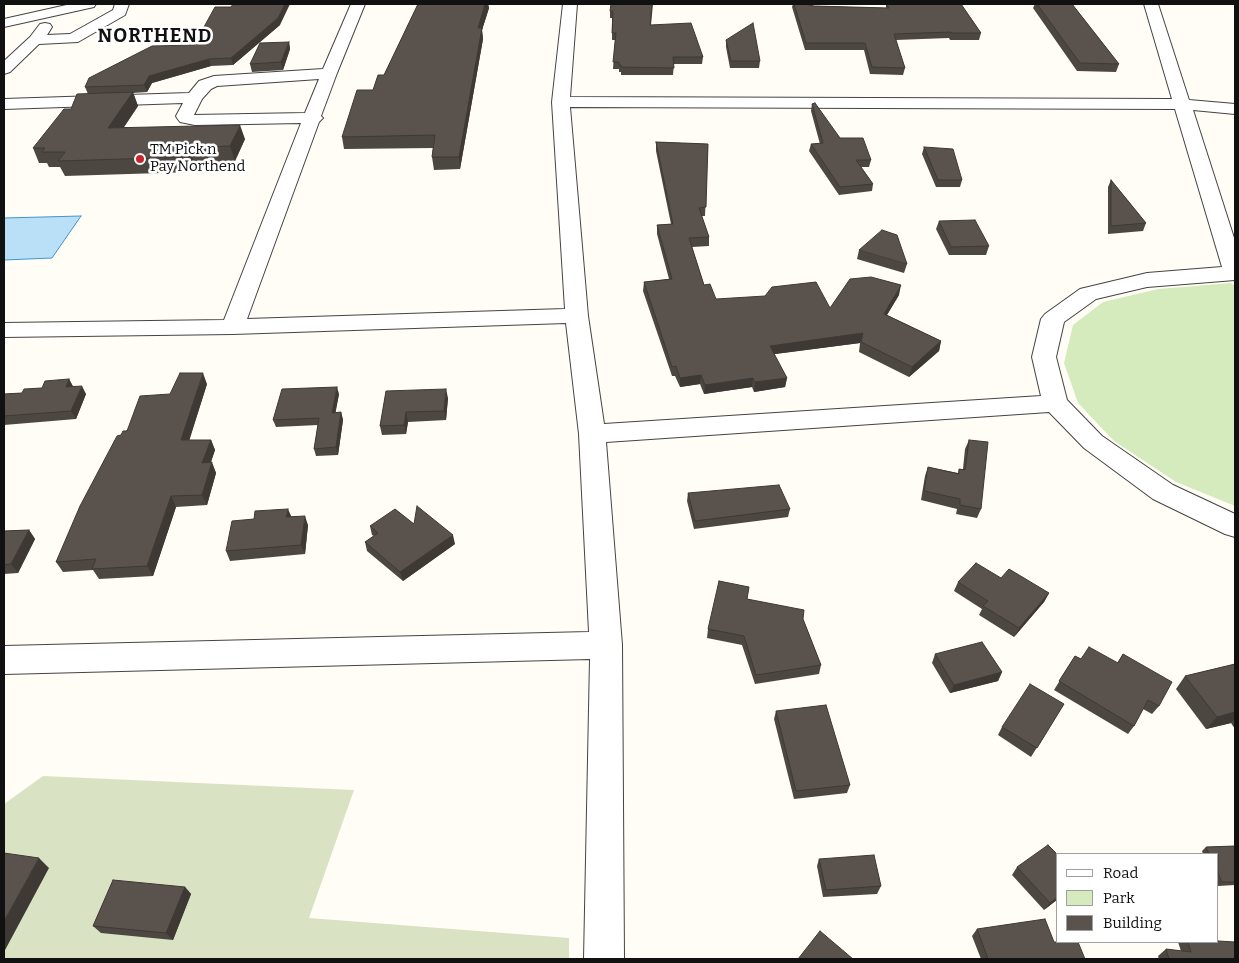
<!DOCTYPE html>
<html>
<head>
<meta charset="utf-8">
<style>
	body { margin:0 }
	#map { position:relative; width:1239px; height:963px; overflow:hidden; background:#fffdf5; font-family:Bitter,serif }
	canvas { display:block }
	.frame { position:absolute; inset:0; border:5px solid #111; pointer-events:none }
	.legend { position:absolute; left:1056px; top:853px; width:162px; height:90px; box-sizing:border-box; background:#fff; border:1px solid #a0a0a0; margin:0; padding:6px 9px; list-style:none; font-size:15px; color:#111 }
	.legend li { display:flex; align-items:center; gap:10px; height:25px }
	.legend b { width:25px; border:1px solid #a0a0a0 }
</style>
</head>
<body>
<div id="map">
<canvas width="1239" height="963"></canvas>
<div class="frame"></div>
<ul class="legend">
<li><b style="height:6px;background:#fff"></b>Road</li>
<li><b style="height:14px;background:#d5ebbd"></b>Park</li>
<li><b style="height:14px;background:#5a524d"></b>Building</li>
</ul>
</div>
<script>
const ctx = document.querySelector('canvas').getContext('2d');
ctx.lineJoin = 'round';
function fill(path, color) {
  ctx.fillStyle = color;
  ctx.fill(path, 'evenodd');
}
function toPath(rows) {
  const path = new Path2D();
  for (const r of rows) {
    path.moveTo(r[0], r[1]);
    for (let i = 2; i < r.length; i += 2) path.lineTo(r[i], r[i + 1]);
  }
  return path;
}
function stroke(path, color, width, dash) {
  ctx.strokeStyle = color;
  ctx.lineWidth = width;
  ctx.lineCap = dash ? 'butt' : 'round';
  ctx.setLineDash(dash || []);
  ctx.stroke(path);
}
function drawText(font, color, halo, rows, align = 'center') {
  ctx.font = font + ' Bitter,serif';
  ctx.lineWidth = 5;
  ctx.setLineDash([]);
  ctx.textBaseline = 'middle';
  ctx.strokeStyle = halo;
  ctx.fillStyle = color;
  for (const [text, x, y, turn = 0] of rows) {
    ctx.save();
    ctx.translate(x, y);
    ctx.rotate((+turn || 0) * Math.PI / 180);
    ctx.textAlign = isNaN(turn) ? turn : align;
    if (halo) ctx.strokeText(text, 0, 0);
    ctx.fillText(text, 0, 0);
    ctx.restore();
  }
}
fill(toPath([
	[1231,283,1235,286,1235,506,1176,482,1114,441,1078,403,1064,363,1073,325,1103,302,1158,289]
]), '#d5ebbd');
fill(toPath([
	[43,776,354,790,309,918,569,938,569,959,4,959,4,804]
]), '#d9e3c4');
const water = toPath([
	[81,216,52,258,4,260,4,218,81,216]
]);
fill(water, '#b9e0f7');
stroke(water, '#3f96cf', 1);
const minor = toPath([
	[71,4,96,4,94,7,4,27,4,19,71,4],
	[115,4,129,4,125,15,78,42,39,44,10,72,4,74,4,61,30,37,40,24,45,23,50,24,52,27,47,35,70,34,113,10,115,4],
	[351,4,365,4,337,73,321,116,323,118,319,122,247,319,565,309,552,102,563,4,577,4,570,97,1172,99,1144,4,1158,4,1189,100,1235,104,1235,114,1193,110,1235,241,1235,280,1147,287,1096,299,1064,322,1056,357,1067,400,1102,436,1173,485,1235,514,1235,537,1225,534,1153,499,1084,448,1049,412,606,442,622,645,624,959,584,959,590,659,4,674,4,646,589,632,579,434,566,323,233,334,4,337,4,323,224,320,301,123,195,125,180,122,177,118,176,116,183,103,4,109,4,99,189,93,199,81,214,76,323,69,351,4],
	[319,79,305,113,194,115,202,99,211,89,217,86,319,79],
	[570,107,1175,109,1222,267,1147,273,1080,289,1045,314,1041,319,1032,357,1041,396,604,424,588,316,570,107]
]);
stroke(minor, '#444', 2);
fill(minor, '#fff');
fill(toPath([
	[418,4,488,4,489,8,482,30,483,39,460,169,434,170,432,157,433,148,344,149,342,137,373,90,384,75],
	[653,4,651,25,703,57,702,64,674,64,673,75,621,75,621,72,619,72,619,69,613,69,615,40,612,40,612,18,610,18,610,11],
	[793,4,805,4,814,6,886,8,886,4,961,4,981,33,979,40,950,40,949,38,896,40,905,68,903,75,870,74,864,50,805,50,792,7],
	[1035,4,1072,4,1119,64,1116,72,1077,71,1033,8],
	[280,25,233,65,211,66,152,83,147,92,133,93,138,106,124,127,245,139,235,161,212,162,210,167,196,168,193,172,65,176,60,167,49,167,47,163,39,163,33,148,71,109,88,94,85,87,194,45],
	[726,40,760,61,759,68,730,68,726,47],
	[289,42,290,49,283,70,252,72,250,64],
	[812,104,840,138,871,160,869,167,861,167,873,184,872,191,839,195,809,151,811,144,820,144,811,111],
	[656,142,708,144,705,216,702,216,709,237,709,246,692,247,704,285,716,299,830,308,899,295,887,315,941,341,939,351,909,377,859,352,860,343,774,354,787,378,785,387,754,392,752,387,704,394,700,384,680,387,675,376,672,376,643,291,644,282,669,279,657,234,657,225,671,224,656,151],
	[924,147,962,180,960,187,936,187,922,154],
	[1111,180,1146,223,1143,231,1108,234,1108,187],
	[939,221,989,246,986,255,949,255,936,229],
	[859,250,907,264,904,273,857,259],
	[69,379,73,387,86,394,76,419,4,425,4,394,22,393,42,388],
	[207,384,189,440,211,440,215,450,211,462,216,473,207,505,176,507,153,576,99,579,93,570,63,572,56,562,121,435,170,394],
	[386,391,448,398,446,420,408,422,406,434,382,435,380,426],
	[339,394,335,413,341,412,343,420,338,455,316,456,314,449,318,425,276,427,273,420],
	[969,440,981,509,977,518,956,514,957,509,921,500,925,476,928,467,958,473,959,469,963,469,965,449],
	[688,493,790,509,788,517,694,529,687,501],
	[291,517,308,525,305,554,230,561,226,551],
	[414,524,455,544,403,581,367,551,365,542,374,536,372,535,370,526],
	[29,530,35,539,18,573,4,574,4,531],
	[1001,578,1049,593,1044,602,1014,637,979,615,982,609,954,591,958,582],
	[747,599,803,619,821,665,819,674,755,684,742,645,707,638,708,629],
	[935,654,1002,672,998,681,950,693,932,663],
	[1123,654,1159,706,1152,714,1143,709,1134,726,1128,734,1054,690,1075,656,1081,659,1117,663],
	[1235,664,1235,729,1231,723,1206,729,1176,689,1185,676],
	[1064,704,1031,757,998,735,1002,727],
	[776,711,850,785,847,793,794,799,774,719],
	[1235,846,1235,885,1218,886,1218,854,1203,854,1202,851,1206,847],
	[819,859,881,886,877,894,823,897,817,866],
	[1017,867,1058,899,1044,910,1012,875],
	[185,887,191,894,173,940,101,933,93,926],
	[977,929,1054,942,1085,959,981,959,972,936],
	[1178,942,1218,942,1235,959,1159,959,1158,956,1166,949,1181,951]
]), '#4d4742');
fill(toPath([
	[285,4,290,4,280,25,233,65,231,58],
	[485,4,488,4,489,8,482,30,483,39,460,169,459,157,478,28],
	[289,42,290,49,283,70,281,62],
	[209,59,211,66,152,83,147,92,144,85,149,76],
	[133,92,138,106,114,142,108,128],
	[240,125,245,139,235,161,230,146],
	[207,147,212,162,210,167,205,152],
	[191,153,196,168,193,172,188,157],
	[901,285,899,295,882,323,884,314],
	[863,333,860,343,768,355,770,346],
	[941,341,939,351,909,377,912,367],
	[203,373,207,384,186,451,181,440],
	[701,375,700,384,680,387,680,378],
	[753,378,752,387,704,394,705,385],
	[787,378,785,387,754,392,755,382],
	[69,379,74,388,66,387],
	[82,386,86,394,76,419,71,411],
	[337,387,339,394,334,421,332,413],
	[446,389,448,398,446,420,444,411],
	[341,412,343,420,338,455,336,447],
	[406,412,408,422,406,434,404,425],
	[211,440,215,450,207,473,202,463],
	[212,462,216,473,207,505,202,495],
	[171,496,176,507,153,576,147,566],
	[288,509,292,518,286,517],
	[305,516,308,525,305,554,301,545],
	[29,530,35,539,18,573,11,564],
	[453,535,455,544,403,581,400,572],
	[1049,593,1044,602,1014,637,1019,628],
	[1002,672,998,681,950,693,954,685],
	[1235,712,1235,718,1231,723,1206,729,1217,717],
	[39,858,49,868,4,952,4,921],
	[185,887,191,894,173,940,166,933],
	[1058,897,1058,899,1044,910,1050,903]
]), '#3f3936');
const building = toPath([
	[233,4,285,4,278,18,231,58,209,59,149,76,144,85,85,87,89,78,152,46,194,45,215,7,231,7,233,4],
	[418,4,485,4,478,28,482,28,459,157,432,157,435,135,342,137,357,90,373,90,378,75,384,75,418,4],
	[611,4,652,4,650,25,691,23,703,57,673,57,674,68,621,67,621,65,619,65,619,62,613,62,616,33,612,33,613,11,610,11,611,4],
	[794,4,805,4,814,6,889,8,886,4,961,4,981,33,952,33,951,32,894,34,905,68,872,67,865,43,806,43,794,4],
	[1037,4,1072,4,1119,64,1080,63,1037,4],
	[753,23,760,61,731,61,726,40,753,23],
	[289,42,281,62,250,64,260,43,289,42],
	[133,92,108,128,240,125,230,146,207,147,205,152,191,153,188,157,58,161,65,152,42,152,45,148,33,148,64,109,71,109,77,94,133,92],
	[815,103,840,138,863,138,871,160,856,160,873,184,840,187,811,144,823,143,812,104,815,103],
	[656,142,708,144,706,207,699,208,709,237,689,238,704,285,710,284,716,299,765,296,772,287,816,282,830,308,850,279,871,277,901,285,884,314,941,341,912,367,861,342,863,333,770,346,787,378,755,382,753,378,705,385,701,375,680,378,676,366,672,367,644,282,672,279,657,225,673,224,656,142],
	[924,147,953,149,962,180,938,180,924,147],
	[1111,180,1146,223,1111,226,1111,180],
	[975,220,989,246,951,247,939,221,975,220],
	[882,230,897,235,907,264,859,250,882,230],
	[180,373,203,373,181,440,211,440,202,463,212,462,202,495,171,496,147,566,92,569,96,559,56,562,80,506,117,436,121,435,123,431,127,431,140,396,170,394,180,373],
	[69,379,66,387,82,386,71,411,4,416,4,394,22,393,24,389,42,388,45,381,69,379],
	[337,387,332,413,341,412,336,447,314,449,319,418,273,420,282,389,337,387],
	[446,389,444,411,406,412,404,425,380,426,386,391,446,389],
	[969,440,988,442,981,509,960,505,960,499,924,491,928,467,959,474,959,469,965,470,969,440],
	[779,485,790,509,695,521,688,493,779,485],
	[417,506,453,535,400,572,365,542,378,533,370,526,395,509,414,524,417,506],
	[288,509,286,517,305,516,301,545,226,551,232,521,254,519,255,511,288,509],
	[29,530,11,564,4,565,4,531,29,530],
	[976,563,1001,578,1009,569,1049,593,1019,628,983,606,988,601,958,582,976,563],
	[719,581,749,587,747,599,804,610,803,619,821,665,756,675,744,636,708,629,719,581],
	[982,642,1002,672,954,685,935,654,982,642],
	[1089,647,1118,663,1123,654,1172,682,1159,706,1148,700,1134,726,1059,681,1075,656,1081,659,1089,647],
	[1235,664,1235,712,1217,717,1185,676,1235,664],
	[1030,684,1064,704,1037,748,1002,727,1030,684],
	[826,705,850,785,796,791,776,711,826,705],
	[1048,845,1058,855,1058,897,1050,903,1017,867,1048,845],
	[1235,846,1235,882,1222,882,1218,873,1218,854,1209,854,1206,847,1235,846],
	[4,853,39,858,4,921,4,853],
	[874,855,881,886,826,890,819,859,874,855],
	[113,880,185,887,166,933,93,926,113,880],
	[1045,919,1054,942,1078,942,1085,959,988,959,977,929,1045,919],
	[820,931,853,959,798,959,820,931],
	[1218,941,1235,942,1235,959,1169,959,1166,949,1191,952,1188,942,1218,942,1218,941]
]);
fill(building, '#5a524d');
stroke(building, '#3f3936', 1);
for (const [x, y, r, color] of [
	[140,159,5,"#c4262e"]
]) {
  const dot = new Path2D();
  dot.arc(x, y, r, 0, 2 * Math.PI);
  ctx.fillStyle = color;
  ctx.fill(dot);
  stroke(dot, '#fff', 2);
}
drawText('15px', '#111', '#fff', [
	["TM Pick n",150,150],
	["Pay Northend",150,167]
], 'left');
ctx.letterSpacing = '1px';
drawText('bold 19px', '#111', '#fff', [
	["NORTHEND",155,37]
]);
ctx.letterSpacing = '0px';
</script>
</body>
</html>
